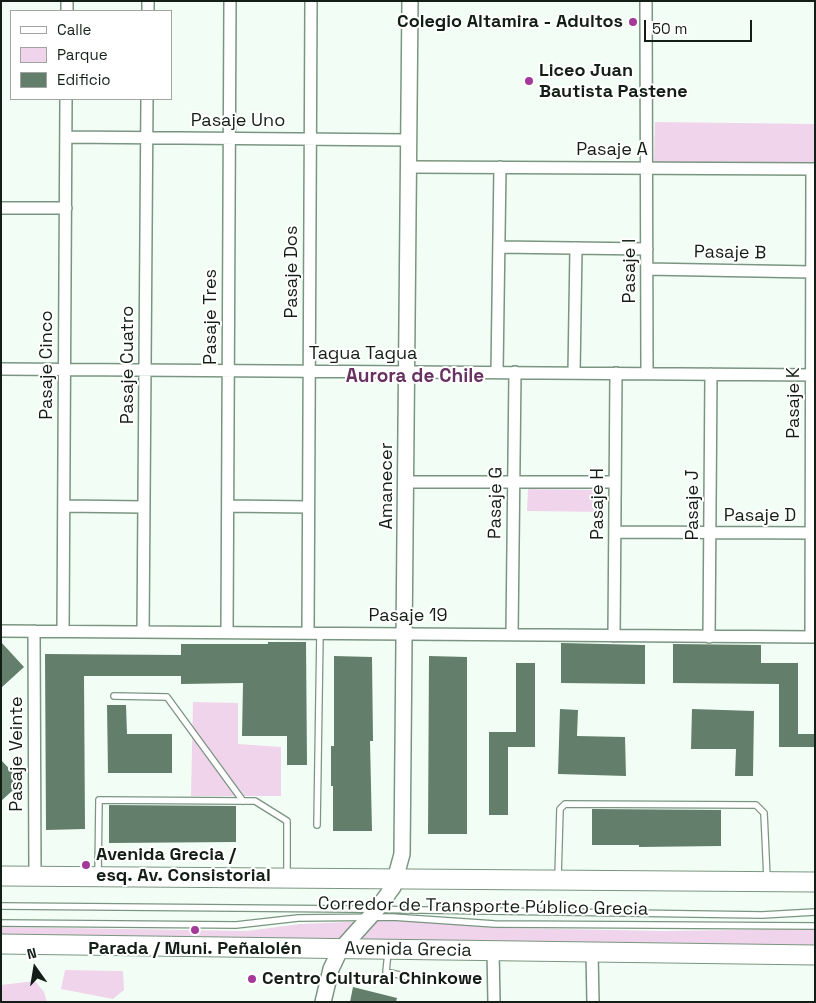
<!DOCTYPE html>
<html>
<head>
<meta charset="utf-8">
<style>
	body { margin:0 }
	#map { position:relative; width:816px; height:1003px; overflow:hidden; background:#f2fef5; font-family:"Space Grotesk",sans-serif }
	canvas { display:block }
	.frame { position:absolute; inset:0; border:2px solid #131e16; pointer-events:none }
	.legend { position:absolute; left:10px; top:10px; width:162px; height:90px; box-sizing:border-box; background:#fff; border:1px solid #a1a5a2; margin:0; padding:6px 9px; list-style:none; font-size:15px; color:#131e16 }
	.legend li { display:flex; align-items:center; gap:10px; height:25px }
	.legend b { width:25px; border:1px solid #a1a5a2 }
	.north { position:absolute; left:10px; top:943px; width:50px; height:50px; -webkit-text-stroke:4px #fff; paint-order:stroke; rotate:347deg; font-size:14px; font-weight:700; line-height:20px; text-align:center; color:#131e16 }
	.north::after { content:''; display:block; margin:auto; width:18px; height:22px; background:#131e16; clip-path:polygon(50% 0,100% 100%,50% 72%,0 100%) }
	.scale { position:absolute; left:644px; top:20px; width:108px; height:22px; box-sizing:border-box; border:2px solid #131e16; border-top:0; padding-left:6px; font-size:15px; line-height:18px; white-space:nowrap; color:#131e16; -webkit-text-stroke:4px #fff; paint-order:stroke }
</style>
</head>
<body>
<div id="map">
<canvas width="816" height="1003"></canvas>
<div class="frame"></div>
<ul class="legend">
<li><b style="height:6px;background:#fff"></b>Calle</li>
<li><b style="height:14px;background:#f0d4eb"></b>Parque</li>
<li><b style="height:14px;background:#637e6b"></b>Edificio</li>
</ul>
<div class="north">N</div>
<div class="scale">50 m</div>
</div>
<script>
const ctx = document.querySelector('canvas').getContext('2d');
ctx.lineJoin = 'round';
function fill(path, color) {
  ctx.fillStyle = color;
  ctx.fill(path, 'evenodd');
}
function toPath(rows) {
  const path = new Path2D();
  for (const r of rows) {
    path.moveTo(r[0], r[1]);
    for (let i = 2; i < r.length; i += 2) path.lineTo(r[i], r[i + 1]);
  }
  return path;
}
function stroke(path, color, width, dash) {
  ctx.strokeStyle = color;
  ctx.lineWidth = width;
  ctx.lineCap = dash ? 'butt' : 'round';
  ctx.setLineDash(dash || []);
  ctx.stroke(path);
}
function drawText(font, color, halo, rows, align = 'center') {
  ctx.font = font + ' "Space Grotesk",sans-serif';
  ctx.lineWidth = 4;
  ctx.setLineDash([]);
  ctx.textBaseline = 'middle';
  ctx.strokeStyle = halo;
  ctx.fillStyle = color;
  for (const [text, x, y, turn = 0] of rows) {
    ctx.save();
    ctx.translate(x, y);
    ctx.rotate((+turn || 0) * Math.PI / 180);
    ctx.textAlign = isNaN(turn) ? turn : align;
    if (halo) ctx.strokeText(text, 0, 0);
    ctx.fillText(text, 0, 0);
    ctx.restore();
  }
}
fill(toPath([
	[655,122,815,124,815,165,654,163],
	[528,489,604,490,604,512,527,511],
	[193,702,238,703,238,744,281,747,281,796,191,796],
	[395,920,503,928,662,931,815,929,815,945,1,938,1,927,247,931,300,924],
	[65,970,123,971,124,990,113,999,61,989],
	[35,981,44,992,47,1002,1,1002,1,985]
]), '#f0d4eb');
fill(toPath([
	[1,642,24,667,1,688],
	[268,642,306,642,307,765,287,765,287,736,242,736,243,683,181,684,181,676,84,676,85,829,46,830,45,654,181,655,181,644,268,644],
	[561,643,645,645,645,684,561,683],
	[673,644,761,645,761,663,798,663,798,734,815,734,815,747,779,747,779,684,673,683],
	[334,656,372,657,373,741,370,741,372,831,333,831,333,786,331,786,331,746,334,746],
	[429,656,467,657,467,834,428,834],
	[516,663,535,663,535,747,508,747,508,815,489,815,489,732,516,732],
	[107,705,126,705,127,734,172,734,172,773,108,773],
	[560,709,578,710,577,736,625,737,626,776,558,774],
	[692,709,754,711,753,776,735,776,736,749,691,749],
	[1,760,22,782,1,801],
	[109,805,236,806,236,842,109,843],
	[592,809,721,810,721,846,639,847,639,845,592,845],
	[353,987,397,998,396,1002,350,1002]
]), '#637e6b');
const service = toPath([
	[114,696,167,697,243,801],
	[317,825,320,633],
	[98,875,99,800,243,801,255,801,287,821,287,876],
	[558,878,560,809,565,804,756,805,764,813,767,878],
	[1,906,354,909,762,915,815,912],
	[1,923,236,925,298,918,392,917,495,924,815,926],
	[388,952,386,972,418,979]
]);
const minor = toPath([
	[646,1,647,373],
	[67,11,67,1],
	[148,11,148,1],
	[66,137,409,140],
	[409,167,815,169],
	[1,208,66,208],
	[499,247,647,249],
	[647,269,812,272],
	[1,369,815,375],
	[497,372,500,167],
	[574,373,576,248],
	[406,482,615,482],
	[64,506,144,507],
	[228,506,308,507],
	[615,532,815,533],
	[1,631,815,637],
	[34,631,35,877],
	[63,631,66,99],
	[143,632,147,99],
	[227,632,230,1],
	[308,633,311,1],
	[512,634,515,372],
	[614,636,616,373],
	[709,637,711,374],
	[811,637,812,169],
	[493,951,494,1002],
	[592,952,593,1002]
]);
const tertiary = toPath([
	[323,1002,331,969,340,950,377,909,393,887,402,854,410,1]
]);
const primary = toPath([
	[1,876,815,882],
	[1,944,815,955]
]);
stroke(service, '#7a9581', 8);
stroke(minor, '#7a9581', 14);
stroke(tertiary, '#7a9581', 18);
stroke(primary, '#7a9581', 21);
stroke(service, '#fff', 5.5);
stroke(minor, '#fff', 11);
stroke(tertiary, '#fff', 15);
stroke(primary, '#fff', 19);
for (const [x, y, r, color] of [
	[633,22,5,"#a4399a"],
	[529,81,5,"#a4399a"],
	[86,865,5,"#a4399a"],
	[195,930,5,"#a4399a"],
	[252,979,5,"#a4399a"]
]) {
  const dot = new Path2D();
  dot.arc(x, y, r, 0, 2 * Math.PI);
  ctx.fillStyle = color;
  ctx.fill(dot);
  stroke(dot, '#fff', 2);
}
drawText('bold 18px', '#131e16', '#fff', [
	["Colegio Altamira - Adultos",623,22,"right"],
	["Liceo Juan",539,71],
	["Bautista Pastene",539,92],
	["Avenida Grecia /",96,855],
	["esq. Av. Consistorial",96,876],
	["Parada / Muni. Peñalolén",195,949,"center"],
	["Centro Cultural Chinkowe",262,979]
], 'left');
drawText('18px', '#131e16', '#fff', [
	["Pasaje Uno",238,121],
	["Pasaje A",612,150],
	["Pasaje B",730,253,1],
	["Pasaje I",630,271,-90],
	["Pasaje Dos",292,272,-90],
	["Pasaje Tres",211,317,-90],
	["Tagua Tagua",363,354],
	["Pasaje Cinco",47,365,-90],
	["Pasaje Cuatro",128,365,-90],
	["Pasaje K",794,403,-90],
	["Amanecer",387,486,-90],
	["Pasaje G",496,503,-89],
	["Pasaje H",598,504,-90],
	["Pasaje J",693,505,-90],
	["Pasaje D",760,516],
	["Pasaje 19",408,616],
	["Pasaje Veinte",17,754,-90],
	["Corredor de Transporte Público Grecia",483,907,1],
	["Avenida Grecia",408,950,1]
]);
drawText('bold 19px', '#673261', '#fff', [
	["Aurora de Chile",415,377]
]);
</script>
</body>
</html>
